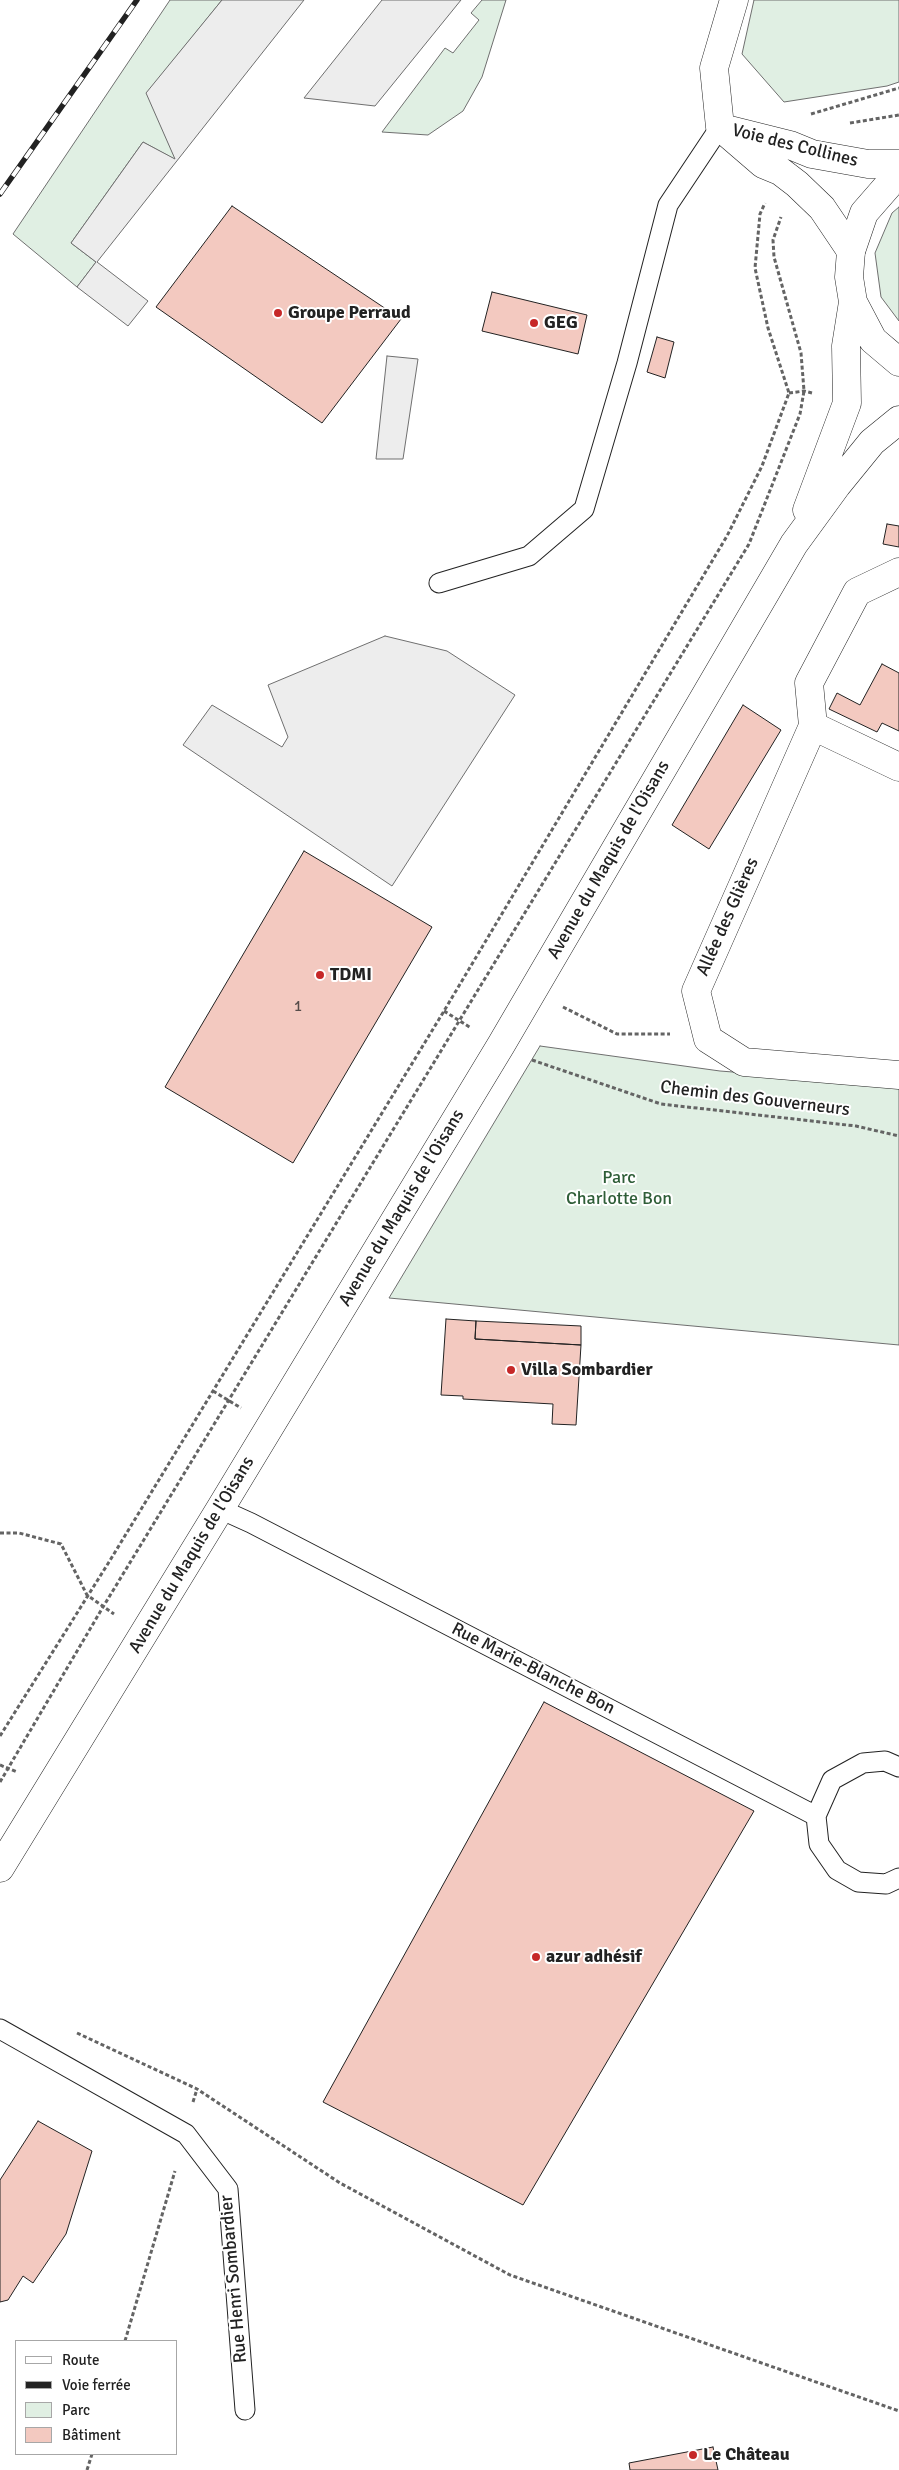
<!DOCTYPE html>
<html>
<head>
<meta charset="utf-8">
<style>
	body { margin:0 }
	#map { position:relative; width:899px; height:2470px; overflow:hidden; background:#fff; font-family:Signika,sans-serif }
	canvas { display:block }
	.legend { position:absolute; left:15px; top:2340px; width:162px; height:115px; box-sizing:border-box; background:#fff; border:1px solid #a7a7a7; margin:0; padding:6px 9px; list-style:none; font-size:15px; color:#222 }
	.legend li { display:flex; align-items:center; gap:10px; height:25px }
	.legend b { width:25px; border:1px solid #a7a7a7 }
</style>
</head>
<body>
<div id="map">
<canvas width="899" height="2470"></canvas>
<ul class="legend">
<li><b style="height:6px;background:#fff"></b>Route</li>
<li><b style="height:6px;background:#222"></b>Voie ferrée</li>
<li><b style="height:14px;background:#e0efe3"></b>Parc</li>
<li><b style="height:14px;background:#f3c9c0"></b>Bâtiment</li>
</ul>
</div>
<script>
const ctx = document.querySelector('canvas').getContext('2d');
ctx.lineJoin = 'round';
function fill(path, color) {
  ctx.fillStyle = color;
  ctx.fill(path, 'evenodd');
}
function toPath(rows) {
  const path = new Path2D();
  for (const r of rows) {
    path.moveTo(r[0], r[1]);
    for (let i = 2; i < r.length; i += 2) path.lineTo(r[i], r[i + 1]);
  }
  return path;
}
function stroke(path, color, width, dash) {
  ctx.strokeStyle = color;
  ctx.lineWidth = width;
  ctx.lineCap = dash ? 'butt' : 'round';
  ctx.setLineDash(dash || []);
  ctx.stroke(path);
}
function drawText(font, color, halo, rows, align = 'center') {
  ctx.font = font + ' Signika,sans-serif';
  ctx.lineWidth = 4;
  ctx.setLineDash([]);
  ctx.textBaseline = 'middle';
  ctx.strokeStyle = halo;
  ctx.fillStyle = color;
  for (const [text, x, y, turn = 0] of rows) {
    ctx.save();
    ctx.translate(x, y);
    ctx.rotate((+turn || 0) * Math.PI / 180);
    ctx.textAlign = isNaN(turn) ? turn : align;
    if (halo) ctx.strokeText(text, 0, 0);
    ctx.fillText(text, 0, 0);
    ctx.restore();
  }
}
const green = toPath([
	[170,0,222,0,147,93,176,160,143,142,71,243,96,262,77,287,13,234,170,0],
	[482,0,506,0,482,77,463,111,428,135,382,132,445,48,453,53,479,20,471,13,482,0],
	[754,0,899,0,899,82,887,86,784,102,742,54,754,0],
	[899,207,899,321,881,297,875,253,892,213,899,207],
	[540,1046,720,1071,899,1085,899,1345,389,1298,540,1046]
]);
fill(green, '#e0efe3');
stroke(green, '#6f6f6f', 1);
const parking = toPath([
	[222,0,304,0,97,262,148,301,128,326,77,287,96,262,71,243,143,142,175,159,146,93,222,0],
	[382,0,461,0,375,106,304,98,382,0],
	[387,356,418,359,403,459,376,459,387,356],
	[385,636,447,651,515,695,392,886,183,745,212,705,282,747,288,737,268,685,385,636]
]);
fill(parking, '#ededed');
stroke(parking, '#6f6f6f', 1);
const building = toPath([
	[232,206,401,319,322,423,156,307,232,206],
	[492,292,587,315,578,354,482,331,492,292],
	[657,337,674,342,665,378,647,372,657,337],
	[887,524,899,526,899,547,883,544,887,524],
	[882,664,899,673,899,731,882,723,877,732,829,709,837,693,860,705,882,664],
	[743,705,781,730,709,849,672,825,743,705],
	[304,851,432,927,293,1163,165,1087,304,851],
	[446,1319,476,1321,475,1339,581,1345,576,1425,552,1424,553,1404,463,1399,463,1396,441,1395,446,1319],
	[476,1321,581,1326,581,1345,475,1339,476,1321],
	[544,1702,754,1811,523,2205,323,2102,544,1702],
	[38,2121,92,2151,66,2234,33,2283,23,2276,8,2300,0,2302,0,2180,38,2121],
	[713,2447,718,2470,630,2470,629,2463,713,2447]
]);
fill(building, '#f3c9c0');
stroke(building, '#222', 1);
const service = toPath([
	[439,583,529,556,584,509,627,363,668,205,720,127],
	[220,1509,251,1523,816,1816],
	[899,1767,885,1761,863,1763,832,1780,816,1816,819,1844,837,1870,858,1882,886,1884,899,1878],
	[0,2029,186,2134,228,2189,245,2410]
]);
const minor = toPath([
	[734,0,714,68,720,127,763,164,780,171,797,184,822,208,851,251],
	[726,129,790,145,812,154,868,164,899,164],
	[899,572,857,592,809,683,813,726,696,991,708,1039,744,1062,899,1075],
	[813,726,899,767]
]);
const tertiary = toPath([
	[899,178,891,182,864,213,851,251,849,277,853,302,873,340,899,362],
	[807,510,847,403,846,346,853,302],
	[0,1868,220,1509,501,1045,794,544,837,485,872,442,899,420]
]);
stroke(service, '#222', 21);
stroke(minor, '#222', 29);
stroke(tertiary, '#222', 29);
stroke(toPath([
	[811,114,899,88],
	[850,123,899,115],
	[789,393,804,391,812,393],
	[563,1007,617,1034,670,1034],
	[444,1011,471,1028],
	[532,1060,661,1104,856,1126,899,1136],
	[213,1391,241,1408],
	[0,1533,19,1533,61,1544,87,1595,114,1614],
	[0,1736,109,1562,444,1011,727,536,762,466,789,393,768,328,755,268,760,214,765,203],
	[0,1765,17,1772],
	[0,1782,103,1607,749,544,800,414,804,391,801,353,774,257,773,240,781,217],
	[77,2033,197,2089,340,2183,510,2275,899,2411],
	[193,2102,197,2089],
	[125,2341,175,2171],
	[87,2470,92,2454]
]), '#646464', 3, [4, 2.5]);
stroke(service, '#fff', 19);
stroke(minor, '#fff', 28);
stroke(tertiary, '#fff', 28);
const rail = toPath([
	[0,194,137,0]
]);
stroke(rail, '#222', 5.5);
stroke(rail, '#fff', 4, [11]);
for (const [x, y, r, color] of [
	[278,313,5,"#c62828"],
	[534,323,5,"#c62828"],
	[320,975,5,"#c62828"],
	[511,1370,5,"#c62828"],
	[536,1957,5,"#c62828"],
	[693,2455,5,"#c62828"]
]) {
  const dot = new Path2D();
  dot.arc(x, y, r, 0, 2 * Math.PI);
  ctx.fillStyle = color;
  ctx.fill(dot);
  stroke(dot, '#fff', 2);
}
drawText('15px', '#564c4a', null, [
	["1",298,1007]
]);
drawText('18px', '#222', '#fff', [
	["Voie des Collines",795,146,14],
	["Avenue du Maquis de l'Oisans",609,860,-60],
	["Allée des Glières",728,917,-66],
	["Chemin des Gouverneurs",755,1099,7],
	["Avenue du Maquis de l'Oisans",402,1208,-59],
	["Avenue du Maquis de l'Oisans",192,1555,-59],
	["Rue Marie-Blanche Bon",533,1669,27],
	["Rue Henri Sombardier",234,2279,-95]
]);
drawText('bold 18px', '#222', '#fff', [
	["Groupe Perraud",288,313],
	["GEG",544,323],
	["TDMI",330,975],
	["Villa Sombardier",521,1370],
	["azur adhésif",546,1957],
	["Le Château",703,2455]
], 'left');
drawText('18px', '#2f5e38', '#fff', [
	["Parc",619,1178],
	["Charlotte Bon",619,1199]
]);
</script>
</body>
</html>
